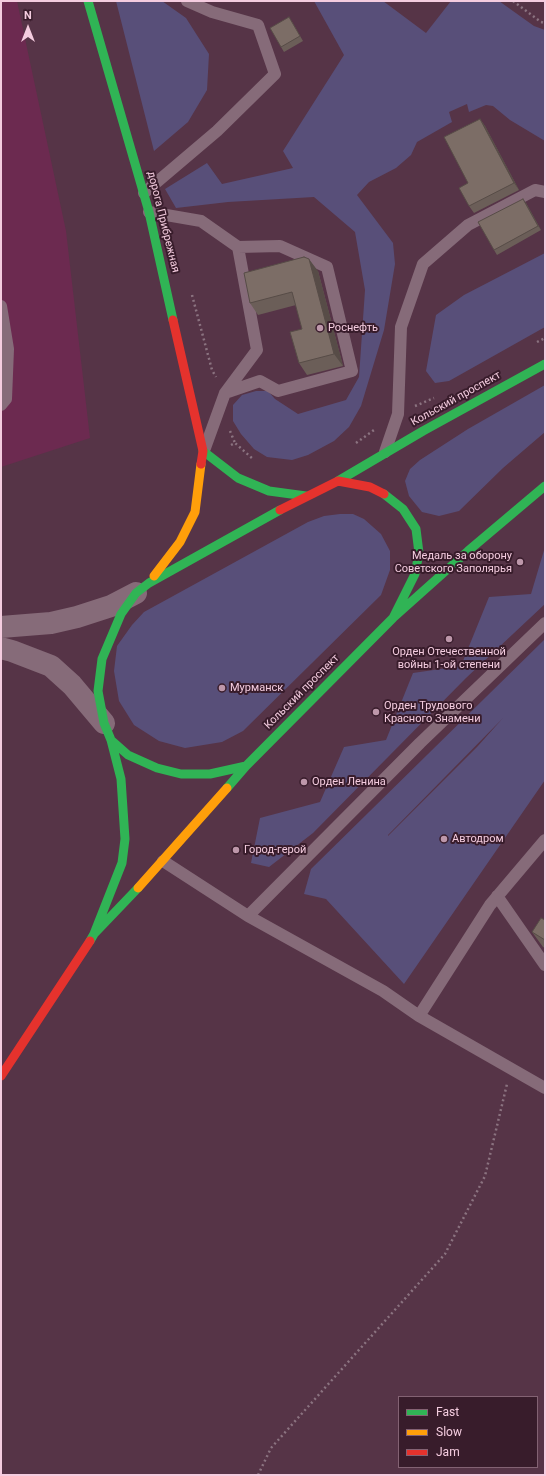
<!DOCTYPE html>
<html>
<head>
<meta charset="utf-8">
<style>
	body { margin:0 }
	#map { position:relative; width:546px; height:1476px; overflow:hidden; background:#563447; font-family:Roboto,sans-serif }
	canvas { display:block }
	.frame { position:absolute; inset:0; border:2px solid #f4ccdf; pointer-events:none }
	.legend { position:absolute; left:398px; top:1396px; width:140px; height:72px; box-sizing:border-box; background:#381c2b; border:1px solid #836273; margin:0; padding:5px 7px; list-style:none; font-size:12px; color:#f4ccdf }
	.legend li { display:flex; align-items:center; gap:8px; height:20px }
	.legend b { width:20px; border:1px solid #836273 }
	.north { position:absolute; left:8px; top:8px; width:40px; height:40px; -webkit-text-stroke:3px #381c2b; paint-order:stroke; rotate:0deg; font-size:11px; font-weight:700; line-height:16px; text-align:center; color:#f4ccdf }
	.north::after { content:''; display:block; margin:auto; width:14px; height:18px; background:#f4ccdf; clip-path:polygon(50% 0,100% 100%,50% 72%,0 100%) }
</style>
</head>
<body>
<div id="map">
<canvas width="546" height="1476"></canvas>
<div class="frame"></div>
<ul class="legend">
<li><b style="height:5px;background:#30b455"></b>Fast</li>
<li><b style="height:5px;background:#ff9f0a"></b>Slow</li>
<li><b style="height:5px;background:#e5322d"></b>Jam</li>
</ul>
<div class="north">N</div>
</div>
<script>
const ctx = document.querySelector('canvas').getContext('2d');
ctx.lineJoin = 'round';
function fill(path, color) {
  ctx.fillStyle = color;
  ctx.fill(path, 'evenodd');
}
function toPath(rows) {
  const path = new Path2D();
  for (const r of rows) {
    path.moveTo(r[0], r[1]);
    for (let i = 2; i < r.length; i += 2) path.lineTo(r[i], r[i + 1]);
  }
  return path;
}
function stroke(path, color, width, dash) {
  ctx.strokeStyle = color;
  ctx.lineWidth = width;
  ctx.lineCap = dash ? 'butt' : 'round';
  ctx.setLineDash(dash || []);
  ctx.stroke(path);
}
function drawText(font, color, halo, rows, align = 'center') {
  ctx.font = font + ' Roboto,sans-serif';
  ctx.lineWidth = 4;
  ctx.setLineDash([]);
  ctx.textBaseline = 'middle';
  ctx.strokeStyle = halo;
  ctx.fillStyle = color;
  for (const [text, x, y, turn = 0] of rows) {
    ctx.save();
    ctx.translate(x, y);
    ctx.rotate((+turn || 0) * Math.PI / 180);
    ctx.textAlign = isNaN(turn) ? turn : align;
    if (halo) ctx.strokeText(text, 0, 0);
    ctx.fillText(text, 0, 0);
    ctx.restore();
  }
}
fill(toPath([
	[1,1,17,1,66,231,90,438,1,467]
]), '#6c2a50');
fill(toPath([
	[116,1,162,1,186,18,209,54,207,90,188,122,154,151],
	[314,1,383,1,426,33,451,1,499,1,534,26,545,30,545,141,510,120,493,106,486,105,469,112,467,104,449,112,452,122,417,142,411,155,396,168,369,182,357,195,393,243,395,264,384,330,361,406,349,427,334,441,308,455,292,460,267,457,254,449,241,434,233,421,233,405,242,395,256,391,268,391,275,399,298,414,346,400,359,377,365,290,355,232,314,197,228,202,176,208,165,189,207,163,222,184,293,168,283,151,344,55],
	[545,253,545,327,449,381,435,383,426,371,436,315,464,295],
	[545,385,545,432,503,468,459,511,439,516,422,512,409,496,405,481,410,469,420,460,468,429],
	[340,514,353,514,364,519,381,534,390,551,390,570,381,595,243,731,222,742,185,748,159,741,134,725,119,701,114,671,117,646,132,625,144,612,308,522,324,516],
	[545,547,545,604,466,678,313,833,269,867,251,863,260,818,320,802,344,747,386,740,413,673,461,666,489,597,531,594],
	[545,639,545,780,404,984,326,899,304,894,311,869],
	[503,718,477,747,388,836,388,835]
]), '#584f79');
stroke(toPath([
	[513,1,541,22,545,23],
	[192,295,212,370,216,377],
	[537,342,545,338],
	[415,406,434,398],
	[230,431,235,443],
	[356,443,374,430],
	[231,445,235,443,253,459],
	[258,1475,271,1448,445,1254,485,1176,507,1084]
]), '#8b7380', 2.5, [2, 3]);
stroke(toPath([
	[144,193,217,131,275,74,258,25,212,12,187,1],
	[149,212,201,221,238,247,280,246,327,267,352,371,278,391,260,381,225,393],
	[1,306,8,349,6,399,1,405],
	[205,448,225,393,257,350,238,247],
	[385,452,398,414,401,327,423,264,468,225,535,190,545,192],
	[163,861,248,916,383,991,419,1016,545,1088],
	[497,896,545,965],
	[248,916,420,743,545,623],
	[419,1016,490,905,545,840]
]), '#866b79', 12);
stroke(toPath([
	[1,627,51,623,77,617,111,606,136,593],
	[1,648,12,651,51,666,72,685,104,723]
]), '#866b79', 22);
stroke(toPath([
	[88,1,149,212,173,320],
	[203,451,238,478,269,491,306,496],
	[338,481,423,431,545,364],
	[393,618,468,551,545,486],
	[111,740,128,755,157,768,181,774,210,774,246,766],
	[227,788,246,766,393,618,415,574,419,553,416,529,403,509,384,494],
	[94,934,138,888],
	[90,941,94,934,122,863,125,839,121,779,111,740,104,723,98,691,102,659,121,614,136,593,149,583,280,510]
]), '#30b455', 9);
stroke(toPath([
	[154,576,180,542,195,512,201,464],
	[138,888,227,788]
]), '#ff9f0a', 9);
stroke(toPath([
	[173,320,203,451,201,464],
	[280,510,338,481,370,487,384,494],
	[1,1076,90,941]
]), '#e5322d', 9);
fill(toPath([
	[292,22,303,41,284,52,281,47],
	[480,119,485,126,519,190,474,213,469,206,468,183],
	[526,203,541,230,497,255,494,250],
	[318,271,343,366,307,375,299,363,302,329,296,305,258,315,250,303],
	[545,920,545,948,543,947,532,932]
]), '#6b5e58');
fill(toPath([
	[480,119,485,126,519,190,514,183],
	[523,199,526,203,541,230,538,226],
	[309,259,318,271,343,366,334,354]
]), '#574c47');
const building = toPath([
	[289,17,300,36,281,47,270,28,289,17],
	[480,119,514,183,469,206,459,188,468,183,444,137,480,119],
	[523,199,538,226,494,250,478,222,523,199],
	[304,257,309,259,334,354,299,363,290,332,302,329,292,292,250,303,244,273,304,257],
	[541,918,545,920,545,940,532,932,541,918]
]);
fill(building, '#7c6d66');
stroke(building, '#574c47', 1);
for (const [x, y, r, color] of [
	[320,328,4,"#bd97aa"],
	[520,562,4,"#bd97aa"],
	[449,639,4,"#bd97aa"],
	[222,688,4,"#bd97aa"],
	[376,712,4,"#bd97aa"],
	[304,782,4,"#bd97aa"],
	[444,839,4,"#bd97aa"],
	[236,850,4,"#bd97aa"]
]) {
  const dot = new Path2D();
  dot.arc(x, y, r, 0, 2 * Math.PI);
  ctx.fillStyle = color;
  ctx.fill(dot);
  stroke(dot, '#381c2b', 1.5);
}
drawText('11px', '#f4ccdf', '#381c2b', [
	["дорога Прибрежная",163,222,76],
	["Кольский проспект",456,399,-29],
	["Кольский проспект",302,692,-45]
]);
drawText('11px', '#f4ccdf', '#381c2b', [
	["Роснефть",328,328],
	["Медаль за оборону",512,556,"right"],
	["Советского Заполярья",512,569,"right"],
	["Орден Отечественной",449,652,"center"],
	["войны 1-ой степени",449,665,"center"],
	["Мурманск",230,688],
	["Орден Трудового",384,706],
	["Красного Знамени",384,719],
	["Орден Ленина",312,782],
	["Автодром",452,839],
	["Город-герой",244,850]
], 'left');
</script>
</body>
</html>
